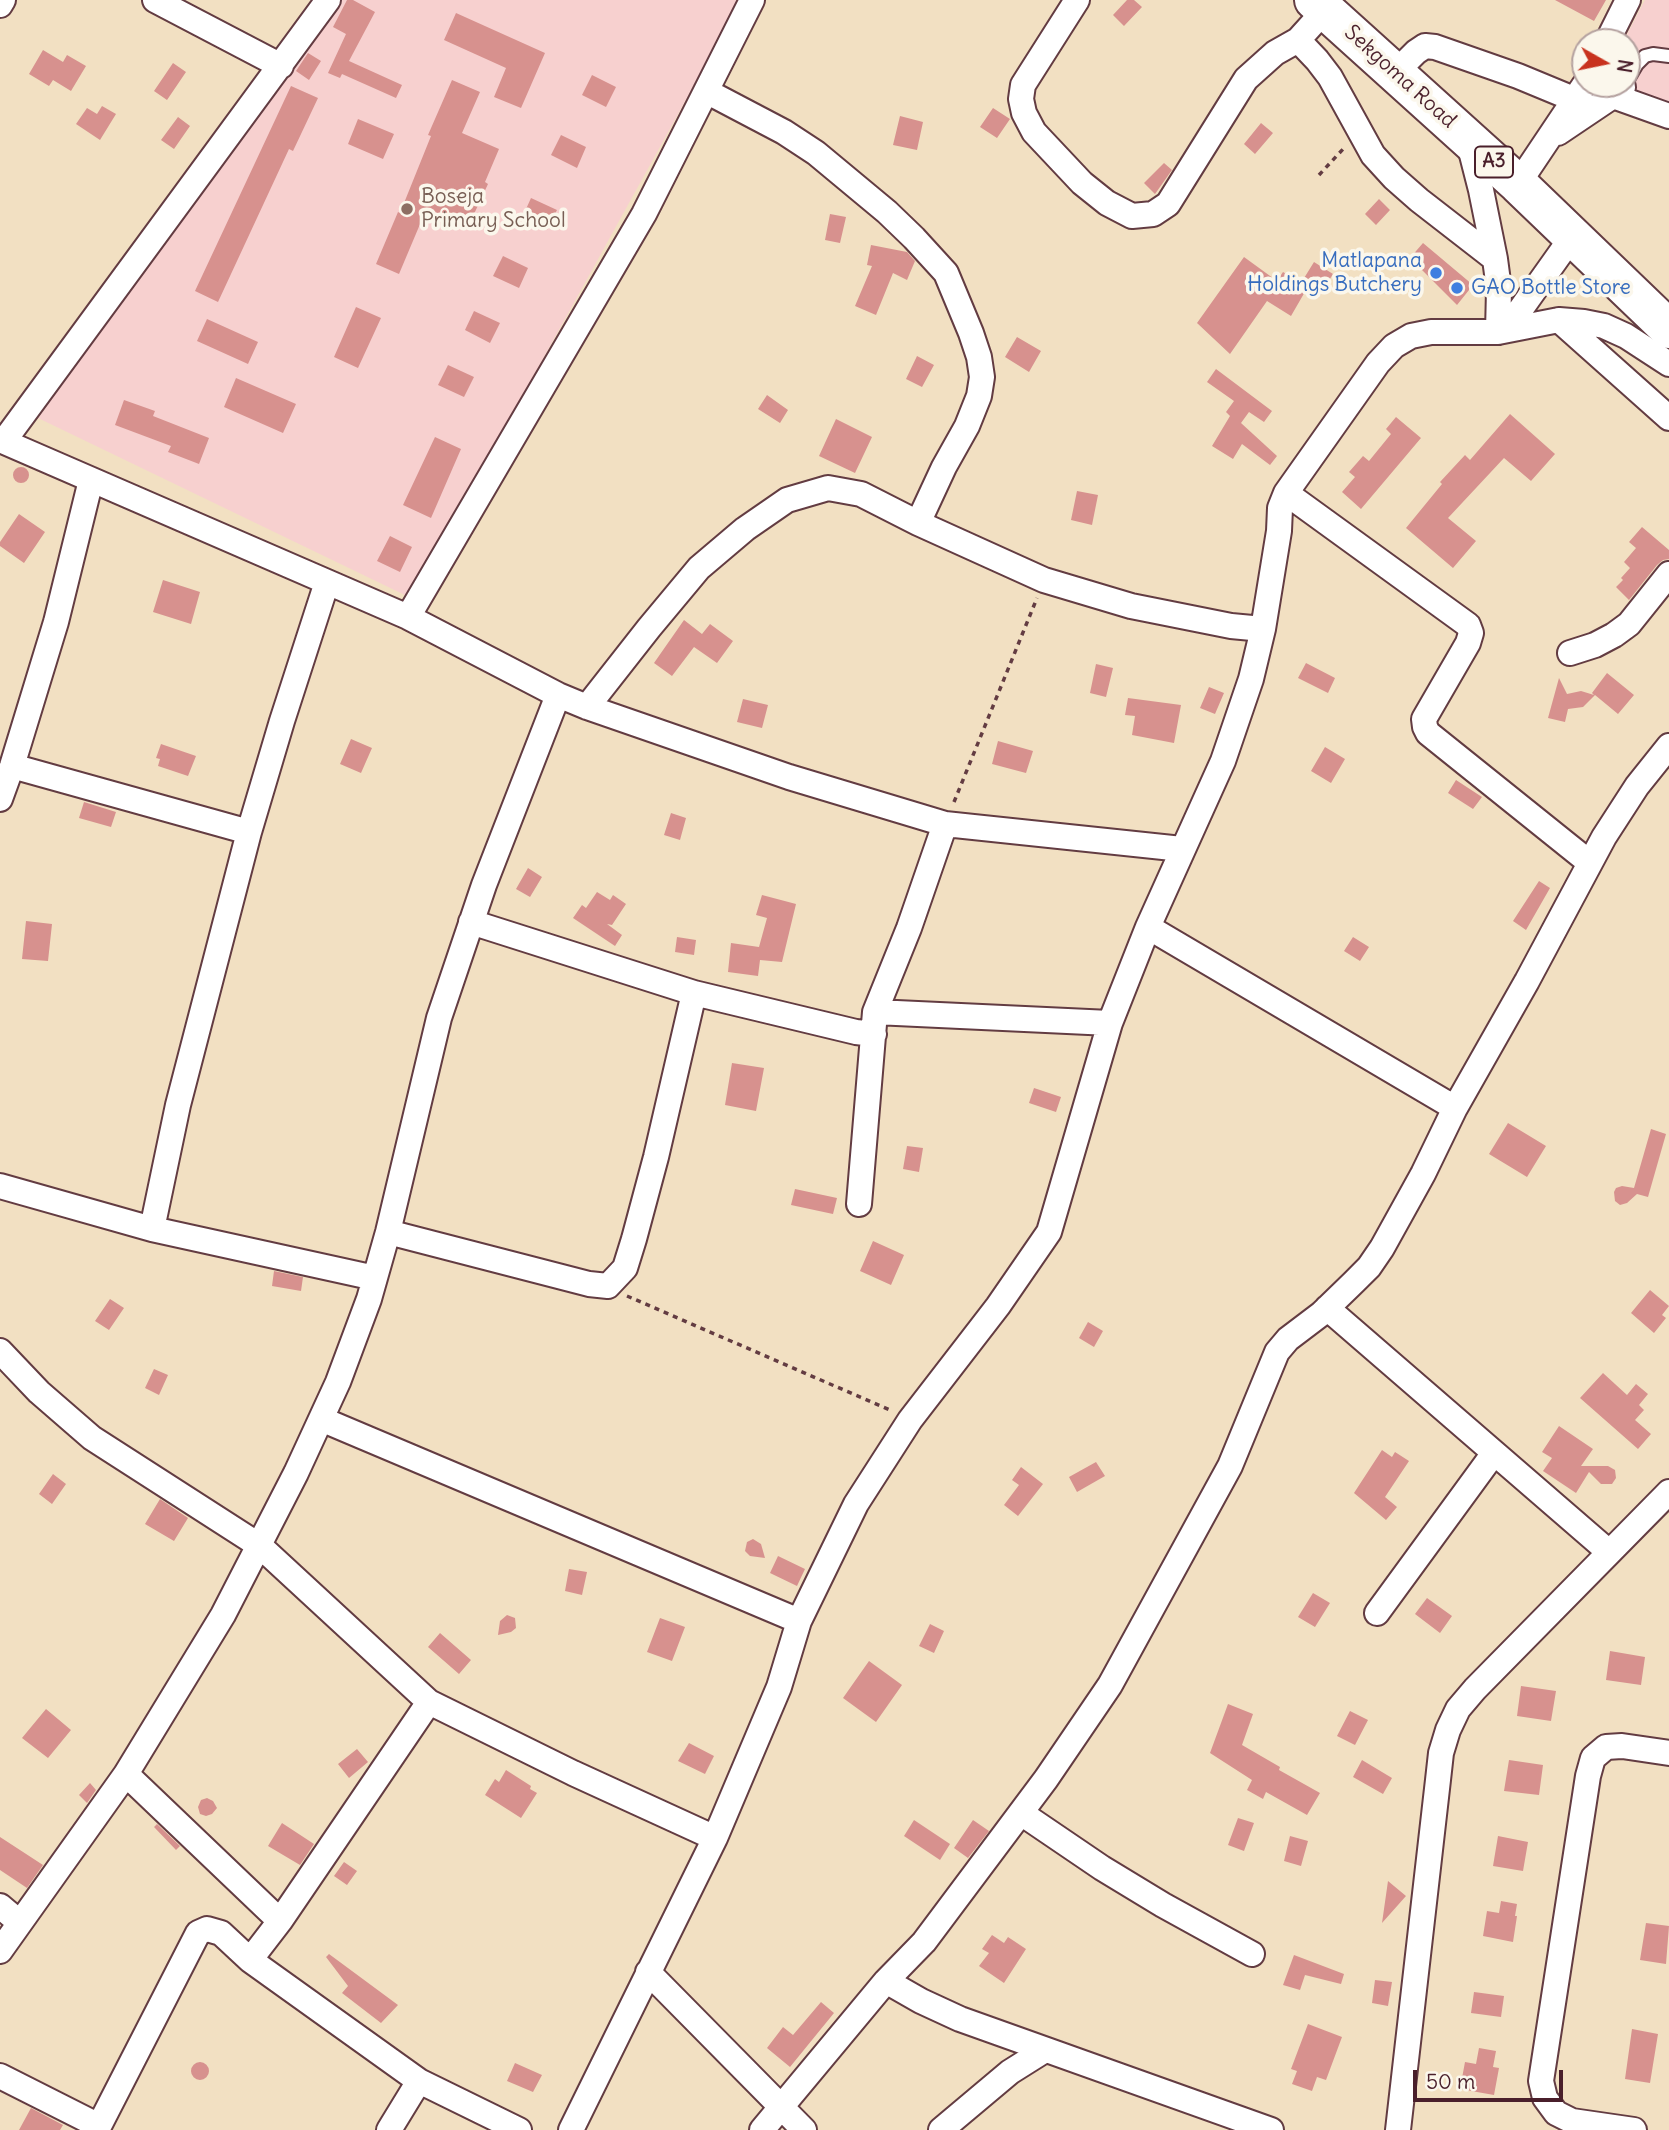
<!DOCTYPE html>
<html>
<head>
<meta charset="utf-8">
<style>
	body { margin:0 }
	#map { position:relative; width:1669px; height:2130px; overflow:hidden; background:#f2e0c2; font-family:Delius,sans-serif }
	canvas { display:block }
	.north { position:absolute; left:1571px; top:28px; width:70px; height:70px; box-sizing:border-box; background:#fbf7ec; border:2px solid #b4a19f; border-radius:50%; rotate:99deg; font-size:19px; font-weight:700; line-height:28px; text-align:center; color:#4a1f2b }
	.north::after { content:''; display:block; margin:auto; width:24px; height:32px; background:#c8321e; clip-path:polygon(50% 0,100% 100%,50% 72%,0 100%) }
	.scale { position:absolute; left:1413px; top:2070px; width:150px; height:32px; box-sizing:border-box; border:4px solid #4a1f2b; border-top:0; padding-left:9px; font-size:21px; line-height:24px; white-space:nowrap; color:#4a1f2b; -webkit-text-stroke:5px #fbf7ec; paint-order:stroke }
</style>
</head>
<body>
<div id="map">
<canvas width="1669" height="2130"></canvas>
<div class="north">N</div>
<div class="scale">50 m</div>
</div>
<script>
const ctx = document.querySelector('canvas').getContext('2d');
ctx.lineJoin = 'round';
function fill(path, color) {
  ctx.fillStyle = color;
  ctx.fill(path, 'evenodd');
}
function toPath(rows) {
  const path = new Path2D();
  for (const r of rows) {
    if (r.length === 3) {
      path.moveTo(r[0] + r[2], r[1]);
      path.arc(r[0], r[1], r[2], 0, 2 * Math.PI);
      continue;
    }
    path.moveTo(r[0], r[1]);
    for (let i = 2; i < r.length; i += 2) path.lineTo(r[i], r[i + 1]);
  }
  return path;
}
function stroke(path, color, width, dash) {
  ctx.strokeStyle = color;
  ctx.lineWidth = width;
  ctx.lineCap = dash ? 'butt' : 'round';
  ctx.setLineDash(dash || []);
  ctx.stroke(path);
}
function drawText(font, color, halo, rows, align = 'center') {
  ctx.font = font + ' Delius,sans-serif';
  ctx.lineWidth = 7;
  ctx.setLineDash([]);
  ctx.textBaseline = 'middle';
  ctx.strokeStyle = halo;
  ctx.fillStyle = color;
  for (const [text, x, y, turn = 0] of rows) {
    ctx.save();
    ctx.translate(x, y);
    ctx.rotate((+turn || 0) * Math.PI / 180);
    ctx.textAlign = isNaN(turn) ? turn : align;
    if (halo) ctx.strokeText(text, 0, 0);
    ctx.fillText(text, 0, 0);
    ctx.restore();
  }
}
fill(toPath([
	[337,0,741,0,411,598,38,418],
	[1645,0,1669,0,1669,102,1614,84,1627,84,1627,42,1623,42]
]), '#f7d0cf');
fill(toPath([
	[347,0,353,0,375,12,349,61,402,85,396,98,342,74,340,78,328,73,346,34,333,27],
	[1127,0,1134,0,1142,7,1124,26,1113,15],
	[1555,0,1606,0,1594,21],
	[456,13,545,53,521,108,494,97,506,68,444,40],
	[43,50,63,62,67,55,86,66,71,91,53,80,49,86,29,74],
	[308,53,321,61,309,80,296,71],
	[173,63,186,72,167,100,154,91],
	[592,75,616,87,606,107,582,95],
	[452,80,480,92,462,133,499,149,485,182,488,184,467,229,426,210,399,274,376,264,398,212,400,213,431,136,428,135],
	[291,86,318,98,293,151,289,149,218,302,195,291],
	[102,106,116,114,100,140,76,124,87,108,97,114],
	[993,108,1010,119,997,138,980,127],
	[900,116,923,122,917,150,893,145],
	[178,117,190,126,174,149,161,140],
	[358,119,394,134,383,159,348,144],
	[1261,123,1273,133,1255,154,1244,144],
	[561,135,586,147,577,168,551,155],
	[1164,163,1172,170,1155,194,1144,183],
	[531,198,557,210,547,230,522,218],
	[1379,199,1390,210,1376,225,1365,214],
	[830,214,846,217,840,243,825,240],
	[1423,243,1473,285,1457,305,1410,258],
	[871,245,907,252,915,261,907,280,893,273,876,315,855,306,872,266,867,265],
	[503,256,528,268,519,288,493,276],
	[1244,257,1277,281,1283,272,1301,283,1314,262,1333,274,1318,298,1306,290,1291,316,1267,301,1230,354,1197,323],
	[356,307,381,318,358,368,334,357],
	[474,311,500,323,490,343,465,330],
	[207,319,258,342,248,364,197,341],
	[1017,337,1041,351,1029,372,1005,357],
	[917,356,934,365,922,387,906,379],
	[448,365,474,377,464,397,438,385],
	[1216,369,1272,411,1264,422,1249,412,1241,423,1277,456,1270,465,1242,444,1233,459,1212,446,1230,416,1226,412,1234,401,1207,382],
	[236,378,296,404,283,433,224,407],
	[767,395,788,410,780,423,758,409],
	[124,400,155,411,153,416,209,438,199,464,168,452,171,446,115,425],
	[1510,414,1555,454,1531,481,1504,458,1448,518,1476,541,1453,568,1406,528,1442,484,1440,482,1465,455,1470,460],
	[1396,417,1421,438,1361,509,1342,492,1355,477,1349,472,1363,456,1369,461,1391,434,1386,429],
	[836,419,872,437,855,473,819,456],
	[435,437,461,449,431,518,403,505],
	[21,475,8],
	[1077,491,1098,495,1092,525,1071,520],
	[19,514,45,532,24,563,0,546,0,542],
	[1642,527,1669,550,1669,559,1663,560,1657,565,1629,600,1616,587,1623,580,1621,578,1630,568,1624,562,1636,548,1629,542],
	[390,536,412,547,400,572,377,561],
	[163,580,200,592,191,624,153,612],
	[684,620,702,634,710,624,733,641,717,663,694,647,672,676,654,663],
	[1306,663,1335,678,1328,693,1298,678],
	[1096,664,1113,668,1106,697,1090,693],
	[1607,673,1634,695,1618,714,1595,695,1583,707,1568,709,1565,722,1548,718,1559,678,1567,694,1581,691,1594,695,1592,693],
	[1209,687,1224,693,1215,714,1200,708],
	[1128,698,1181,705,1174,743,1132,735,1135,716,1125,715],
	[743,699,768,705,762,728,737,722],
	[351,739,372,748,361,773,340,764],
	[998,741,1033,751,1026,773,992,764],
	[161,744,196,756,188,776,158,766,160,759,156,758],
	[1325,747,1345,759,1331,783,1311,771],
	[1456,780,1482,797,1473,809,1448,793],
	[84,802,116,812,111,827,79,818],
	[671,813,686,818,680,840,664,835],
	[528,868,542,877,530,897,516,889],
	[1539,881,1550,888,1526,930,1513,921],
	[597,892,610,900,613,895,626,904,612,925,607,924,622,935,615,946,573,918,582,905,586,908],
	[762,895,796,904,782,962,760,960,758,976,728,972,731,943,759,947,767,918,756,915],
	[26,921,52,924,48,961,22,959],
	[677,937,696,940,694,955,675,952],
	[1353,937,1369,947,1360,961,1344,951],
	[732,1063,764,1068,756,1111,725,1105],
	[1034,1088,1061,1097,1056,1112,1029,1103],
	[1508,1123,1546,1146,1527,1177,1489,1154],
	[1651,1129,1666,1134,1648,1197,1637,1194,1627,1203,1620,1205,1615,1201,1614,1192,1616,1188,1622,1186,1634,1188],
	[907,1146,923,1148,919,1172,903,1169],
	[795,1189,837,1198,833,1214,791,1205],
	[873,1241,904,1255,891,1285,860,1271],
	[274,1271,303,1277,301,1291,272,1286],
	[1650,1290,1669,1306,1662,1315,1666,1318,1654,1333,1631,1313],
	[110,1299,124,1308,109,1330,95,1321],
	[1088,1322,1103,1331,1094,1347,1079,1338],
	[154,1369,168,1375,159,1395,145,1388],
	[1603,1373,1627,1395,1636,1384,1648,1394,1639,1405,1644,1410,1635,1420,1651,1434,1638,1449,1580,1398],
	[1559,1426,1593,1449,1581,1466,1608,1466,1615,1470,1616,1478,1612,1484,1601,1484,1589,1472,1576,1493,1543,1471,1552,1458,1542,1452],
	[1382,1450,1392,1457,1395,1452,1409,1461,1385,1497,1397,1507,1386,1520,1354,1493],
	[1096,1462,1105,1476,1077,1492,1069,1477],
	[1021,1467,1043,1484,1018,1516,1004,1505,1019,1485,1012,1480],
	[53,1474,66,1484,52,1504,39,1494],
	[160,1499,188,1518,174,1541,145,1524],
	[753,1539,761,1544,765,1558,750,1556,745,1551,747,1542],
	[778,1556,805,1569,797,1586,770,1573],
	[569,1569,587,1572,582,1595,565,1591],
	[1313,1593,1330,1603,1315,1627,1298,1617],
	[1427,1598,1452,1616,1440,1633,1415,1614],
	[507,1615,515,1618,516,1628,511,1632,498,1635,500,1621],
	[660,1618,685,1627,672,1661,647,1652],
	[930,1624,944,1631,934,1653,919,1646],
	[440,1633,471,1660,459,1674,428,1647],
	[1610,1651,1645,1657,1641,1685,1606,1680],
	[869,1661,902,1685,876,1722,843,1698],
	[1521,1686,1556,1691,1551,1721,1517,1716],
	[1228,1704,1253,1714,1242,1745,1280,1767,1279,1770,1320,1793,1307,1815,1266,1792,1263,1799,1247,1790,1252,1780,1210,1753],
	[46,1709,71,1730,48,1758,22,1738],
	[1350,1711,1368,1720,1355,1745,1337,1736],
	[689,1743,714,1756,705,1774,678,1761],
	[357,1749,368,1762,349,1778,338,1764],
	[1362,1760,1392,1778,1383,1794,1353,1777],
	[1509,1760,1543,1765,1539,1795,1504,1791],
	[506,1770,531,1786,530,1789,537,1793,521,1818,485,1795,495,1779,499,1782],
	[90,1783,96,1790,87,1803,79,1795],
	[207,1798,213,1801,217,1808,212,1814,206,1816,200,1814,198,1807,201,1800],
	[1238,1818,1254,1823,1244,1851,1228,1845],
	[914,1820,950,1844,940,1860,904,1836],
	[973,1820,989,1831,968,1858,954,1848],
	[282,1823,314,1844,300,1865,268,1846],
	[157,1824,180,1846,176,1850,154,1827],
	[1290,1836,1308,1841,1301,1866,1284,1861],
	[1498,1836,1528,1842,1523,1871,1493,1866],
	[0,1837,43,1865,27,1888,0,1870],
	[344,1862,357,1871,347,1885,334,1876],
	[1388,1881,1406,1896,1382,1923],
	[1501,1901,1517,1904,1515,1916,1517,1916,1513,1942,1483,1936,1487,1911,1499,1913],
	[1646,1923,1669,1926,1666,1964,1640,1960],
	[992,1935,1004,1943,1008,1937,1026,1949,1004,1983,979,1966,989,1953,982,1949],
	[329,1954,398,2005,381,2023,342,1993,348,1986,326,1957],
	[1294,1955,1344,1974,1341,1984,1305,1975,1300,1990,1283,1985],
	[1375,1980,1392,1982,1388,2006,1372,2003],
	[1474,1992,1504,1996,1501,2017,1471,2013],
	[821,2002,834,2013,790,2067,767,2048,783,2027,793,2035],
	[1308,2024,1342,2037,1326,2080,1317,2077,1312,2091,1292,2084,1297,2071,1291,2069],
	[1632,2029,1658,2034,1650,2083,1625,2079],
	[1479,2048,1496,2051,1493,2067,1499,2068,1494,2095,1460,2089,1465,2062,1476,2064],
	[200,2071,9],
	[515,2063,542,2075,533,2092,507,2081],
	[31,2108,63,2125,60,2130,19,2130]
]), '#d7918e');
const lane = toPath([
	[1627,81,1637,64,1645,56,1653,54,1669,56]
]);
const street = toPath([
	[155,0,281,66],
	[1077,0,1023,85,1021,99,1024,113,1034,132,1082,183,1107,203,1132,216,1153,214,1168,204,1246,79,1275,53,1298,40,1326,9,1330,0],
	[0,5,3,0],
	[1298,40,1317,60,1330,77,1373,155,1394,178,1419,200,1495,259],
	[1607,42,1628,0],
	[1395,73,1416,52,1425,46,1435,47,1518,76,1576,100],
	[706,91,784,132,816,153,887,212,914,238,946,273,971,333,979,357,982,377,979,396,967,426,944,467,918,523],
	[1613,96,1669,116],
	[1558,133,1613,96,1623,87],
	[1469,143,1481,190,1495,259,1499,289,1498,332],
	[1518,184,1585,84],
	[1559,320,1669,418],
	[1506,330,1572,237],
	[0,440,408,617,558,695,587,707,789,777,945,824,1182,849],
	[4,441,328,0],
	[1286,493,1468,625,1471,633,1468,643,1424,719,1425,727,1428,733,1590,863],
	[408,617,644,214,752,0],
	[1570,653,1595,645,1614,635,1629,624,1669,574],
	[587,707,649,628,699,568,745,529,787,500,828,488,861,494,918,523,1044,580,1131,606,1231,626,1263,629],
	[12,766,249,832],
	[0,799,12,766,56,622,91,480],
	[471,922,694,993],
	[1148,927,1455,1108],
	[875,1012,1110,1023],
	[0,1186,152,1229,375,1278],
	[859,1204,875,1012,909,928,945,824],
	[152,1229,178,1105,249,832,282,721,327,582],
	[388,1232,589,1284,608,1286,625,1268,634,1239,656,1157,694,993,856,1032,874,1034],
	[1327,1308,1609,1552],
	[0,1351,39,1392,92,1438,260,1546,429,1702,573,1773,715,1838],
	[321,1419,799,1621],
	[1377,1613,1494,1453],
	[126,1774,280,1921],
	[1021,1813,1102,1868,1163,1905,1252,1954],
	[0,1906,19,1922],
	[0,1951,126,1774,223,1615,296,1473,338,1382,369,1299,388,1232,439,1018,484,885,558,695],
	[250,1960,280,1921,429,1702],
	[648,1972,804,2130],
	[886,1981,921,2001,960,2019,1271,2130],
	[0,2076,99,2126],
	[97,2130,198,1933,207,1929,221,1933,250,1960,419,2081,519,2130],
	[389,2130,419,2081],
	[571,2130,715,1838,779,1687,799,1621,856,1504,910,1420,998,1306,1049,1232,1110,1023,1148,927,1223,761,1251,679,1263,629,1279,531,1280,508,1286,493,1378,363,1394,346,1411,336,1431,332,1498,332,1559,320,1584,322,1604,326,1626,336,1669,364],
	[762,2130,886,1981,924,1942,1046,1779,1110,1685,1230,1466,1277,1352,1288,1339,1321,1314,1354,1282,1369,1267,1382,1248,1423,1174,1455,1108,1527,981,1604,837,1637,786,1669,746],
	[941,2130,1010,2072,1045,2050],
	[1398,2130,1438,1780,1441,1753,1448,1730,1458,1709,1475,1689,1669,1492],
	[1634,2130,1572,2121,1556,2113,1545,2098,1541,2081,1588,1776,1593,1758,1606,1747,1622,1746,1669,1753]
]);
const highway = toPath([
	[1314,0,1518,184,1669,329]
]);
stroke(lane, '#633c42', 16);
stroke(street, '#633c42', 28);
stroke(highway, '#633c42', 42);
stroke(toPath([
	[1319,175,1344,148],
	[954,802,1037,598],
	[627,1296,890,1410]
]), '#633c42', 3.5, [5, 5]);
stroke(lane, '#fff', 12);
stroke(street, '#fff', 24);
stroke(highway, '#fff', 38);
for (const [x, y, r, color] of [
	[407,209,7,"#8d6e63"],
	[1436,273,7,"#3f7fe0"],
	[1457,288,7,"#3f7fe0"]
]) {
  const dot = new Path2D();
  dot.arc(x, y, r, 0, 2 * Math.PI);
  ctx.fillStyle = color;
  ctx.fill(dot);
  stroke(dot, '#fbf7ec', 2.5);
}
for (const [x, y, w] of [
	[1494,162,38]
]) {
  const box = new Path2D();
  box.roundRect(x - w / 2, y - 15.5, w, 31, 5);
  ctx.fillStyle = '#fbf7ec';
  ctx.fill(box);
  stroke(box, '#4a1f2b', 2);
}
drawText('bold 19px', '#4a1f2b', null, [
	["A3",1494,162]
]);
drawText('21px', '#4a1f2b', '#fbf7ec', [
	["Sekgoma Road",1400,77,42]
]);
drawText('21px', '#785e54', '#fbf7ec', [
	["Boseja",421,197],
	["Primary School",421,221]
], 'left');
drawText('21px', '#366cbe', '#fbf7ec', [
	["Matlapana",1422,261],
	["Holdings Butchery",1422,285],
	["GAO Bottle Store",1471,288,"left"]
], 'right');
</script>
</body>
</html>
